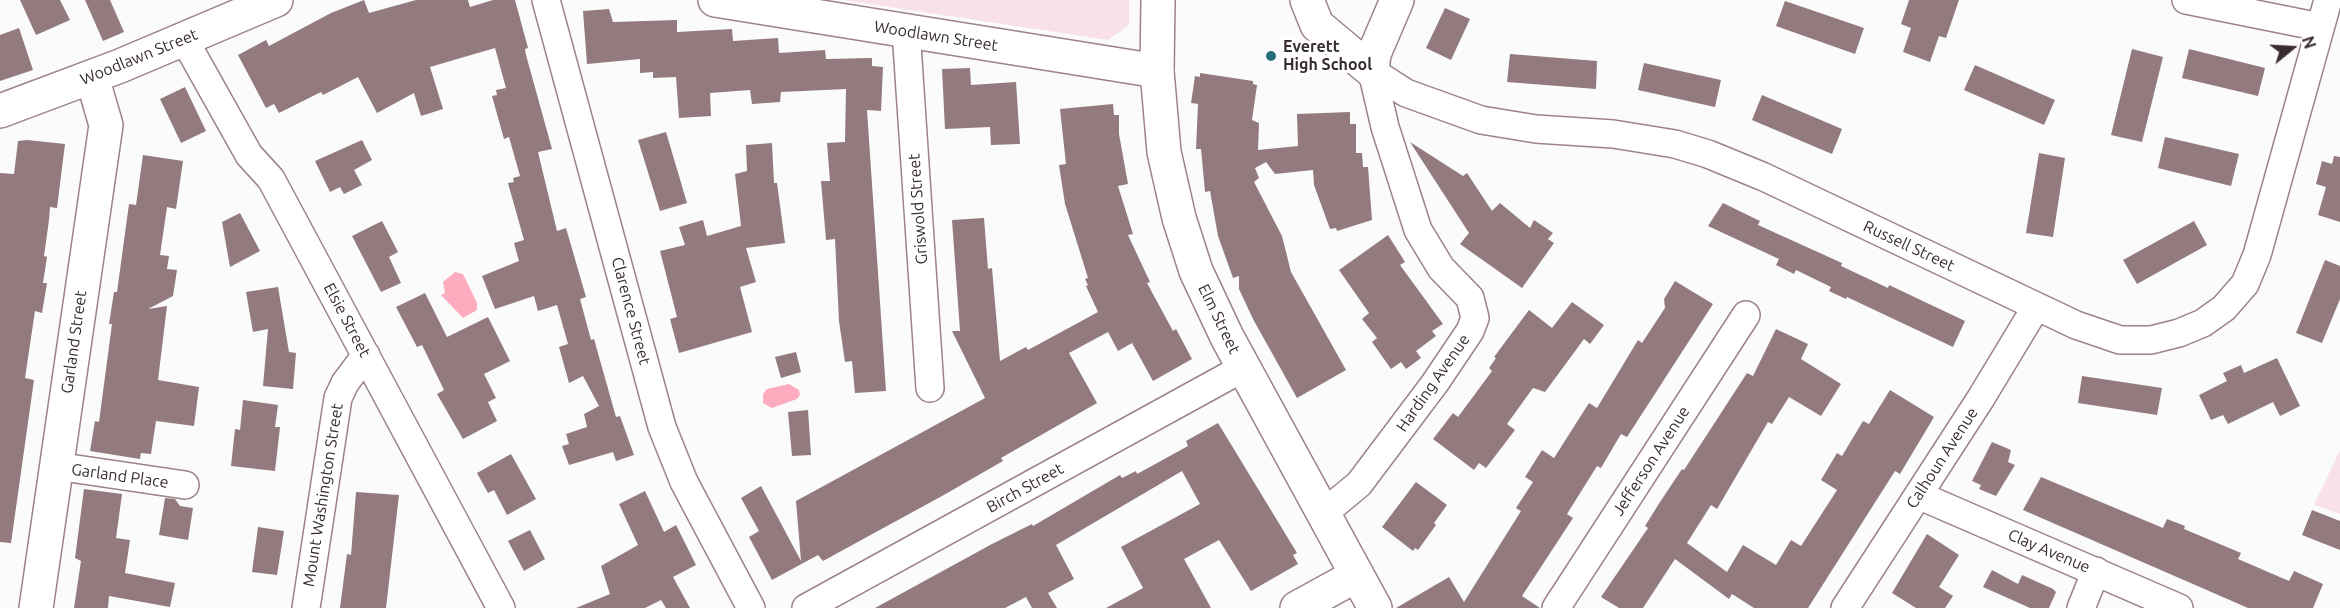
<!DOCTYPE html>
<html>
<head>
<meta charset="utf-8">
<style>
	body { margin:0 }
	#map { position:relative; width:2340px; height:608px; overflow:hidden; background:#fbfbfb; font-family:Ubuntu,sans-serif }
	canvas { display:block }
	.north { position:absolute; left:2262px; top:18px; width:60px; height:60px; -webkit-text-stroke:4px #fff; paint-order:stroke; rotate:72deg; font-size:16px; font-weight:700; line-height:24px; text-align:center; color:#372c2f }
	.north::after { content:''; display:block; margin:auto; width:21px; height:27px; background:#372c2f; clip-path:polygon(50% 0,100% 100%,50% 72%,0 100%) }
</style>
</head>
<body>
<div id="map">
<canvas width="2340" height="608"></canvas>
<div class="north">N</div>
</div>
<script>
const ctx = document.querySelector('canvas').getContext('2d');
ctx.lineJoin = 'round';
function fill(path, color) {
  ctx.fillStyle = color;
  ctx.fill(path, 'evenodd');
}
function toPath(rows) {
  const path = new Path2D();
  for (const r of rows) {
    path.moveTo(r[0], r[1]);
    for (let i = 2; i < r.length; i += 2) path.lineTo(r[i], r[i + 1]);
  }
  return path;
}
function stroke(path, color, width, dash) {
  ctx.strokeStyle = color;
  ctx.lineWidth = width;
  ctx.lineCap = dash ? 'butt' : 'round';
  ctx.setLineDash(dash || []);
  ctx.stroke(path);
}
function drawText(font, color, halo, rows, align = 'center') {
  ctx.font = font + ' Ubuntu,sans-serif';
  ctx.lineWidth = 6;
  ctx.setLineDash([]);
  ctx.textBaseline = 'middle';
  ctx.strokeStyle = halo;
  ctx.fillStyle = color;
  for (const [text, x, y, turn = 0] of rows) {
    ctx.save();
    ctx.translate(x, y);
    ctx.rotate((+turn || 0) * Math.PI / 180);
    ctx.textAlign = isNaN(turn) ? turn : align;
    if (halo) ctx.strokeText(text, 0, 0);
    ctx.fillText(text, 0, 0);
    ctx.restore();
  }
}
fill(toPath([
	[843,0,1129,0,1129,25,1108,40],
	[2340,450,2340,514,2314,505]
]), '#f9e2e7');
fill(toPath([
	[455,272,463,274,477,303,477,310,463,318,441,295,445,293,443,282],
	[789,384,799,390,800,395,797,399,772,408,763,403,763,394,767,389]
]), '#fdacc0');
fill(toPath([
	[20,0,60,0,70,20,36,35],
	[85,0,110,0,124,32,103,41],
	[364,0,369,13,416,0,468,0,470,7,493,0,515,0,528,48,525,49,526,55,552,149,538,152,557,231,566,228,586,297,580,299,591,340,594,339,616,417,620,416,634,455,616,461,613,452,569,465,562,446,569,444,566,434,587,427,584,414,599,406,583,376,569,383,559,347,568,344,557,305,538,311,534,296,495,309,482,276,519,261,514,243,524,240,508,183,514,182,513,178,520,176,509,137,504,139,492,96,497,95,496,90,506,88,495,48,430,67,443,109,421,116,414,93,377,113,358,77,323,95,321,92,279,113,274,104,266,108,238,55,266,40,269,46,331,13],
	[1909,0,1959,0,1946,38,1939,36,1930,62,1903,52,1911,28,1901,24],
	[1785,1,1864,28,1855,54,1776,26],
	[1445,8,1470,19,1451,60,1426,48],
	[609,9,613,22,677,20,677,32,732,29,733,41,778,38,779,53,825,50,826,59,872,58,872,66,883,67,881,111,867,110,886,391,855,393,852,361,845,362,839,321,835,239,826,240,821,181,830,181,827,143,845,142,846,89,781,92,780,102,752,104,750,90,710,93,711,116,679,118,676,77,653,78,653,72,640,73,640,59,587,64,583,11],
	[19,28,33,70,0,81,0,35],
	[2132,49,2163,57,2142,142,2111,135],
	[2189,49,2265,68,2258,96,2182,78],
	[1510,54,1597,61,1596,89,1507,82],
	[1644,63,1721,80,1715,107,1638,90],
	[1975,65,2055,100,2044,125,1964,90],
	[970,68,971,85,1016,82,1020,144,991,145,990,127,945,129,942,69],
	[1200,73,1253,81,1253,84,1257,85,1252,120,1259,123,1258,150,1298,146,1297,114,1350,112,1350,124,1356,124,1356,153,1362,153,1363,167,1368,167,1372,220,1337,231,1336,228,1330,229,1314,185,1313,170,1275,174,1266,162,1255,168,1259,178,1254,182,1282,236,1291,272,1346,370,1297,398,1253,319,1239,289,1239,276,1233,278,1218,236,1210,191,1205,192,1201,149,1196,149,1198,104,1191,103,1195,76,1200,77],
	[185,87,206,131,181,143,160,99],
	[1762,95,1842,129,1832,154,1752,120],
	[1113,104,1114,115,1119,115,1119,134,1128,184,1118,186,1133,234,1128,235,1150,282,1147,283,1173,331,1176,329,1192,359,1153,381,1132,343,1118,351,1108,332,1069,353,1097,403,1001,458,1003,461,942,496,823,561,818,555,772,580,749,537,759,531,741,498,761,486,801,561,796,501,985,398,952,331,960,331,952,220,984,218,988,269,992,268,1000,361,1026,347,1028,350,1098,312,1086,286,1088,285,1085,279,1088,278,1065,204,1059,165,1066,164,1060,109],
	[666,132,687,203,660,211,638,140],
	[2165,137,2239,154,2231,186,2158,168],
	[27,140,65,144,57,208,50,207,49,220,44,256,47,257,43,283,47,283,42,313,35,311,25,378,34,380,11,543,0,542,0,173,14,174,18,141],
	[362,140,372,160,354,170,362,185,344,194,340,187,330,192,315,161],
	[1410,142,1463,176,1467,173,1492,211,1500,203,1530,228,1534,220,1553,233,1548,239,1554,243,1522,288,1460,244,1469,233],
	[772,143,774,183,777,183,785,243,746,248,756,282,740,287,752,332,679,353,670,319,677,317,660,251,685,245,679,227,703,220,707,236,741,226,735,174,747,171,746,145],
	[2039,153,2065,158,2053,237,2026,233],
	[143,155,183,161,176,209,167,207,160,255,169,256,167,269,177,270,173,296,148,309,167,306,158,380,199,387,194,426,156,421,151,454,141,453,140,459,90,451,95,421,99,422,112,324,109,324,114,292,117,292,129,204,136,205],
	[2334,156,2340,157,2340,222,2318,215,2326,187,2316,184,2322,161,2332,164],
	[1723,203,1760,221,1758,225,1842,263,1841,266,1888,288,1889,285,1965,321,1953,347,1847,297,1846,299,1829,291,1831,287,1796,270,1794,274,1776,265,1779,259,1708,226],
	[240,213,260,251,230,267,222,222],
	[382,221,398,252,389,257,401,283,381,292,352,236],
	[2194,221,2207,245,2137,284,2123,260],
	[1388,235,1405,262,1400,265,1443,324,1432,331,1436,336,1416,351,1421,358,1406,369,1401,362,1391,369,1372,342,1377,338,1362,319,1369,313,1339,270],
	[2325,260,2340,266,2340,299,2322,343,2296,333],
	[1675,281,1713,304,1627,437,1621,434,1601,468,1597,466,1567,514,1573,518,1522,596,1540,608,1396,608,1449,577,1464,602,1521,511,1516,508,1533,482,1525,477,1542,450,1554,458,1589,403,1597,408,1638,340,1642,343,1665,308,1664,299],
	[278,287,289,352,296,353,293,389,263,386,268,329,253,332,246,292],
	[425,293,447,337,488,317,510,361,484,374,496,398,488,402,497,421,463,439,437,394,444,390,422,345,417,347,396,307],
	[1572,302,1604,325,1590,344,1584,339,1545,392,1533,388,1507,424,1515,430,1486,468,1479,463,1474,470,1433,439,1453,413,1458,417,1492,371,1489,368,1496,358,1494,357,1529,310,1552,328],
	[1776,329,1808,344,1801,359,1841,384,1821,416,1789,397,1772,424,1768,422,1717,509,1711,505,1687,543,1727,572,1743,545,1776,565,1791,540,1801,546,1837,490,1821,480,1837,453,1842,456,1863,421,1869,424,1890,390,1934,417,1900,474,1895,471,1808,608,1754,608,1732,594,1729,599,1675,559,1643,608,1619,608,1601,597,1648,528,1645,526,1660,502,1682,469,1684,470,1747,373,1753,376],
	[796,352,801,372,781,378,775,357],
	[2277,358,2300,406,2280,416,2273,402,2228,424,2223,415,2211,420,2199,395,2227,381,2223,373,2241,365,2244,373],
	[2082,376,2162,388,2157,415,2078,403],
	[243,400,278,405,275,427,280,427,275,471,231,466,235,429,240,430],
	[808,410,811,455,792,456,788,412],
	[1218,423,1297,553,1293,555,1298,564,1251,591,1219,540,1184,559,1211,608,1106,608,1143,588,1121,547,1200,504,1182,471,1056,545,1074,579,1048,593,1057,608,1032,608,1026,597,1005,608,875,608,992,544,1032,524,1033,526,1120,475,1122,478,1136,471,1137,474,1188,446,1186,441],
	[1992,442,2011,450,2008,462,2015,465,1996,496,1979,489,1981,485,1972,481],
	[511,454,536,499,507,515,494,490,488,493,477,473],
	[2041,477,2163,528,2167,519,2185,526,2184,529,2241,553,2238,559,2289,581,2294,571,2323,584,2313,608,2248,608,2023,510],
	[1416,482,1447,505,1434,523,1436,525,1418,550,1415,548,1413,551,1382,527],
	[84,489,122,494,116,538,130,540,125,573,175,583,170,607,109,596,108,608,74,608,81,561,75,558],
	[645,491,664,532,676,525,696,565,673,577,690,608,666,608,661,600,645,608,576,608,610,594,601,566,638,545,619,504],
	[356,492,399,495,386,608,340,608,347,554,351,555],
	[165,498,175,499,180,506,193,508,188,540,159,535],
	[2312,510,2340,521,2340,550,2302,535],
	[258,527,284,531,277,575,252,572],
	[530,530,545,559,524,571,508,541],
	[1927,534,1959,555,1939,587,1953,596,1945,608,1916,608,1892,593],
	[1992,570,2018,584,2022,575,2053,589,2056,592,2049,608,2030,608,1983,587]
]), '#927a7f');
const minor = toPath([
	[546,0,662,427,684,482,751,608],
	[2186,0,2320,27],
	[906,30,930,388],
	[184,39,249,155,271,179,501,608],
	[1372,71,1406,93,1481,120,1536,129,1613,134,1675,144,1708,154,1764,177,2076,325,2120,340,2151,340,2179,333,2203,323,2224,308,2245,284,2257,255,2328,0],
	[56,466,185,485],
	[1918,495,2179,608],
	[1324,513,1359,484,1435,383,1470,331,1475,318,1470,298,1441,268,1418,230,1385,127,1372,71],
	[306,608,338,398,345,383,366,355],
	[806,608,1243,368],
	[1556,608,1746,315],
	[1845,608,1981,398,2036,307],
	[2081,608,2096,571]
]);
const tertiary = toPath([
	[715,0,1157,71],
	[1307,0,1317,25,1372,71],
	[1372,71,1374,54,1397,0],
	[0,111,120,66,276,0],
	[36,608,106,125,92,77],
	[1297,608,1357,575]
]);
const secondary = toPath([
	[1158,0,1157,71,1164,152,1179,218,1196,271,1227,337,1375,608]
]);
stroke(minor, '#9c8389', 30);
stroke(tertiary, '#9c8389', 36);
stroke(secondary, '#9c8389', 36);
stroke(minor, '#fff', 27);
stroke(tertiary, '#fff', 33);
stroke(secondary, '#fff', 33);
for (const [x, y, r, color] of [
	[1271,56,6,"#266d7a"]
]) {
  const dot = new Path2D();
  dot.arc(x, y, r, 0, 2 * Math.PI);
  ctx.fillStyle = color;
  ctx.fill(dot);
  stroke(dot, '#fff', 2);
}
drawText('16px', '#372c2f', '#fff', [
	["Woodlawn Street",936,36,9],
	["Woodlawn Street",139,57,-22],
	["Griswold Street",918,209,-94],
	["Russell Street",1909,246,25],
	["Clarence Street",631,311,75],
	["Elm Street",1219,319,64],
	["Elsie Street",347,320,62],
	["Garland Street",74,342,-82],
	["Harding Avenue",1433,383,-55],
	["Calhoun Avenue",1942,458,-57],
	["Jefferson Avenue",1651,461,-57],
	["Garland Place",120,476,8],
	["Birch Street",1025,488,-29],
	["Mount Washington Street",323,495,-81],
	["Clay Avenue",2049,551,23]
]);
drawText('bold 16px', '#372c2f', '#fff', [
	["Everett",1283,47],
	["High School",1283,65]
], 'left');
</script>
</body>
</html>
